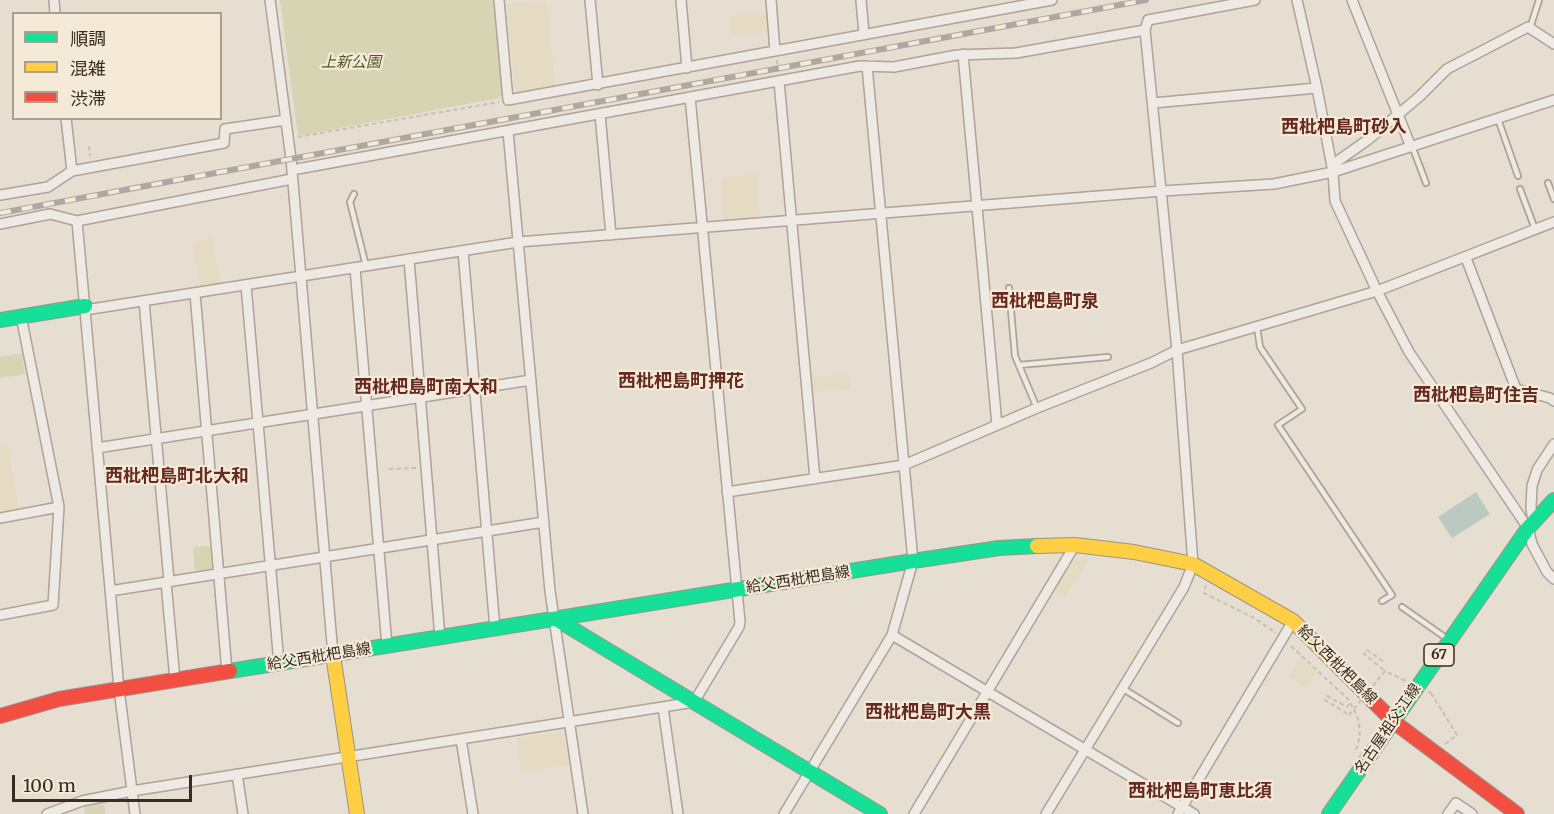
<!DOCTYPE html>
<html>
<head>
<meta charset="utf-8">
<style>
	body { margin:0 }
	#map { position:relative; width:1554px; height:814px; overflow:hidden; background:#e6ded1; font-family:Merriweather,"Noto Sans JP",serif }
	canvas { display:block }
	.legend { position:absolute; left:12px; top:12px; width:210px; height:108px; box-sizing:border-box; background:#f5ead8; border:2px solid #ab9e8f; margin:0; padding:8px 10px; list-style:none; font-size:18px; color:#3b2b21 }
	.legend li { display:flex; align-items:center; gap:12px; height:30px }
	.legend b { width:30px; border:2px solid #ab9e8f }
	.scale { position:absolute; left:12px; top:775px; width:180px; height:27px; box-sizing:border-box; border:3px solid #3b2b21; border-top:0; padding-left:8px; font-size:18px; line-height:21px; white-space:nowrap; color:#3b2b21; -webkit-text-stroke:4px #f5ead8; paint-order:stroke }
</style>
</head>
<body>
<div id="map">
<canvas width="1554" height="814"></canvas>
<ul class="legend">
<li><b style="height:8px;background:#16e098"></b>順調</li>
<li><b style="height:8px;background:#ffcf43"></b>混雑</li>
<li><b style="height:8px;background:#f24e42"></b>渋滞</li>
</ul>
<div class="scale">100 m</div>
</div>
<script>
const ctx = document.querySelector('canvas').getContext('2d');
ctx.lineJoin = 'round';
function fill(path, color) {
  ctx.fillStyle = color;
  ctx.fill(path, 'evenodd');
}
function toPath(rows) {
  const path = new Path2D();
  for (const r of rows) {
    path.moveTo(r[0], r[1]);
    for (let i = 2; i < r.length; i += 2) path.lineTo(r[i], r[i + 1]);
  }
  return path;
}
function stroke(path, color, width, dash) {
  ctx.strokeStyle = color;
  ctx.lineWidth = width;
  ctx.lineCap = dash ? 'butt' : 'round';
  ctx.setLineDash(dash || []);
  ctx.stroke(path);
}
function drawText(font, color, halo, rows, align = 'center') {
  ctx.font = font + ' Merriweather,"Noto Sans JP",serif';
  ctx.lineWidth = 4.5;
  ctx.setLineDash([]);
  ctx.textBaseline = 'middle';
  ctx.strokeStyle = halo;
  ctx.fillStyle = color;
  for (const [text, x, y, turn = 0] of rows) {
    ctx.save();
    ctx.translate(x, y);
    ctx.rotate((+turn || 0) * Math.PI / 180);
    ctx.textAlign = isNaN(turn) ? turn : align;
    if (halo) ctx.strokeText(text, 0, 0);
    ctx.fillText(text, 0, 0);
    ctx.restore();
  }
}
fill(toPath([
	[547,1,555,86,519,92,515,89,506,4],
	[767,13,768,32,732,35,730,16],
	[757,175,760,217,723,219,721,177],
	[212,238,221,284,201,288,192,242],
	[849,374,850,389,811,393,809,377],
	[7,443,19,510,0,514,0,444],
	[1078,558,1088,559,1065,598,1054,592,1071,562],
	[1300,657,1316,671,1306,688,1288,677],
	[560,732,564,735,569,765,521,772,516,738]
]), '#e4dbc2');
fill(toPath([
	[280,0,493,0,502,95,499,98,298,136],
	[22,353,25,374,0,378,0,357],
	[212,546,214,564,211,569,195,571,193,547],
	[104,804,106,814,85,814,84,807]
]), '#d7d4b4');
fill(toPath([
	[1476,492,1490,514,1452,538,1438,517]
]), '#bbcac0');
const lane = toPath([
	[1530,28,1539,0],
	[1498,119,1518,176],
	[1412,146,1426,183],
	[1548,183,1554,199],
	[1520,189,1535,229],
	[354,194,350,202,366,266],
	[1009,288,1015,356,1037,408],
	[1257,327,1260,347,1302,409,1278,425,1392,595,1382,601],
	[1019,365,1108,357],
	[1402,607,1446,638],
	[1122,688,1178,723]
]);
const street = toPath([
	[54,0,55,14],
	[270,0,291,159,333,655],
	[499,0,508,100,1052,0],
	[590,0,598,85],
	[681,0,687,68],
	[771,0,775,51],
	[861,0,864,34],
	[1297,0,1317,88,1333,172,1335,201,1377,291,1409,352,1528,528,1532,544,1547,572,1554,579],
	[1352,0,1411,147],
	[963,54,997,425],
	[779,81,815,479],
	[1153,103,1317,88],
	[600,114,611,235],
	[66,118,72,171],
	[508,131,550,591,583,814],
	[1332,165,1369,139,1420,96,1447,69,1528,27,1554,44],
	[292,170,860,66,894,67,957,55,1016,53,1145,30],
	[0,195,48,187,72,171,224,143,225,129,286,120],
	[77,221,119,689,135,814],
	[0,224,50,214,77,221,292,179],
	[463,251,495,629],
	[1466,258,1516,389,1550,398,1554,401],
	[409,259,440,638],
	[355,268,387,646],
	[246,285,279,664],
	[195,293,227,672],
	[144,301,169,581],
	[85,310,518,242,1162,191,1274,184,1333,172,1554,100],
	[97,448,531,380],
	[727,492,904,465,1037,408,1151,363,1177,350,1377,291,1554,222],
	[0,518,59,507,21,316],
	[1533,523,1531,508,1532,486,1537,470,1554,444],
	[166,582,175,680],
	[110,591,544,522],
	[0,615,53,605,59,507],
	[892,635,1194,814],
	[663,707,678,814],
	[461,739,473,814],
	[237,774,243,814],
	[47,814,82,801,132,791,694,702,739,627,740,622,690,97],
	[784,814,892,635,913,561,867,66],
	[914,814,1075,545],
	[1046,814,1184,587,1193,564,1177,350,1145,30,1148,20,1255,0],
	[1178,814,1293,621],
	[1448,814,1456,803,1472,814]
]);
const fast = toPath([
	[0,320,85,306],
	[556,619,880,814],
	[230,671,913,561,999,548,1037,546],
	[1329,814,1528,528,1554,500]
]);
const slow = toPath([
	[1037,546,1075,545,1134,552,1193,564,1293,621,1368,696],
	[333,655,357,814]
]);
const jam = toPath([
	[1368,696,1394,722,1517,814],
	[0,716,59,699,230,671]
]);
stroke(lane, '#aca399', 8);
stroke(street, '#aca399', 12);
stroke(fast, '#9b938a', 16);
stroke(slow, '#9b938a', 16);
stroke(jam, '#9b938a', 16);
stroke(toPath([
	[777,60,778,72],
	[298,137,499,102],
	[89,146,90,156],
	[389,469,416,468],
	[1206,585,1204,593,1254,618,1276,633],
	[1291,646,1348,699,1357,715,1359,724,1360,737,1356,750],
	[1383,661,1367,650,1364,654,1385,671],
	[1431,693,1457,735,1444,745],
	[1349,704,1347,707,1327,696,1325,700,1349,715]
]), '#c7c0b9', 2, [4.5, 3]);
stroke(lane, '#eee9e2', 4.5);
stroke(street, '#eee9e2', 9);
stroke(fast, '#16e098', 14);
stroke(slow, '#ffcf43', 14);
stroke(jam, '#f24e42', 14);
const rail = toPath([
	[0,213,1146,0]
]);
stroke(rail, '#ada8a2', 6);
stroke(rail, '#f5ead8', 4, [11]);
stroke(toPath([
	[1349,715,1385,671,1431,693]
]), '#c7c0b9', 2, [4.5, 3]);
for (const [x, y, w] of [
	[1439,655,30]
]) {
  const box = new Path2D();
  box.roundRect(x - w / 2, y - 11, w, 22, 4.5);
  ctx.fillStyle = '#f5ead8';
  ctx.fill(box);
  stroke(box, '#3b2b21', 1.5);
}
drawText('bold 14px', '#3b2b21', null, [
	["67",1439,655]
]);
drawText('italic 15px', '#4f5728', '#f5ead8', [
	["上新公園",351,63]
]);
drawText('15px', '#3b2b21', '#f5ead8', [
	["給父西枇杷島線",798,580,-9],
	["給父西枇杷島線",319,657,-9],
	["給父西枇杷島線",1337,665,45],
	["名古屋祖父江線",1388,729,-56]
]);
drawText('bold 18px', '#662a21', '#f5ead8', [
	["西枇杷島町砂入",1344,128],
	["西枇杷島町泉",1045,302],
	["西枇杷島町押花",681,382],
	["西枇杷島町南大和",426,388],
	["西枇杷島町住吉",1476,396],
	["西枇杷島町北大和",177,477],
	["西枇杷島町大黒",928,713],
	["西枇杷島町恵比須",1200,792]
]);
</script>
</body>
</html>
